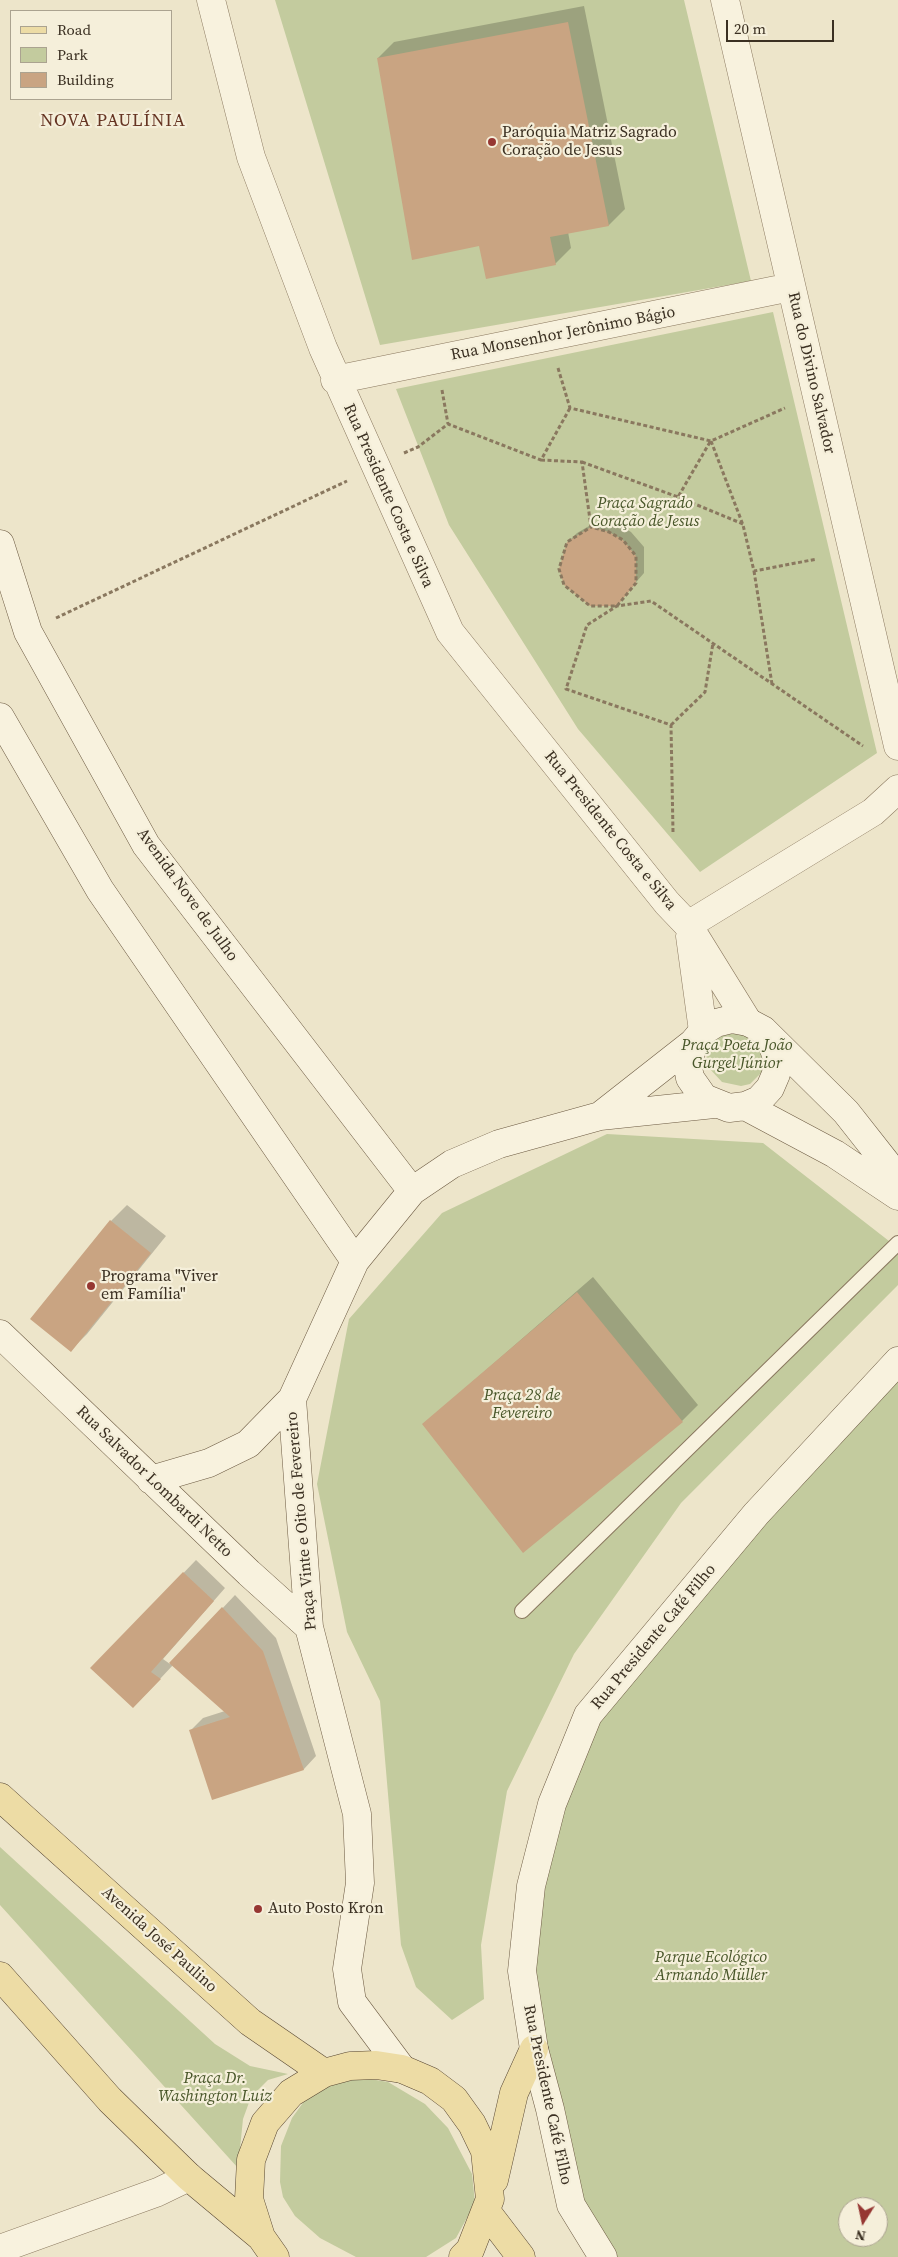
<!DOCTYPE html>
<html>
<head>
<meta charset="utf-8">
<style>
	body { margin:0 }
	#map { position:relative; width:898px; height:2257px; overflow:hidden; background:#ede5ca; font-family:"Source Serif 4",serif }
	canvas { display:block }
	.legend { position:absolute; left:10px; top:10px; width:162px; height:90px; box-sizing:border-box; background:#f5efda; border:1px solid #aba390; margin:0; padding:6px 9px; list-style:none; font-size:15px; color:#3b3022 }
	.legend li { display:flex; align-items:center; gap:10px; height:25px }
	.legend b { width:25px; border:1px solid #aba390 }
	.north { position:absolute; left:838px; top:2197px; width:50px; height:50px; box-sizing:border-box; background:#f5efda; border:1px solid #aba390; border-radius:50%; rotate:190deg; font-size:14px; font-weight:700; line-height:20px; text-align:center; color:#3b3022 }
	.north::after { content:''; display:block; margin:auto; width:18px; height:22px; background:#963732; clip-path:polygon(50% 0,100% 100%,50% 72%,0 100%) }
	.scale { position:absolute; left:726px; top:20px; width:108px; height:22px; box-sizing:border-box; border:2px solid #3b3022; border-top:0; padding-left:6px; font-size:15px; line-height:18px; white-space:nowrap; color:#3b3022; -webkit-text-stroke:4px #f5efda; paint-order:stroke }
</style>
</head>
<body>
<div id="map">
<canvas width="898" height="2257"></canvas>
<ul class="legend">
<li><b style="height:6px;background:#eddca5"></b>Road</li>
<li><b style="height:14px;background:#c3cb9e"></b>Park</li>
<li><b style="height:14px;background:#c9a482"></b>Building</li>
</ul>
<div class="north">N</div>
<div class="scale">20 m</div>
</div>
<script>
const ctx = document.querySelector('canvas').getContext('2d');
ctx.lineJoin = 'round';
function fill(path, color) {
  ctx.fillStyle = color;
  ctx.fill(path, 'evenodd');
}
function toPath(rows) {
  const path = new Path2D();
  for (const r of rows) {
    path.moveTo(r[0], r[1]);
    for (let i = 2; i < r.length; i += 2) path.lineTo(r[i], r[i + 1]);
  }
  return path;
}
function stroke(path, color, width, dash) {
  ctx.strokeStyle = color;
  ctx.lineWidth = width;
  ctx.lineCap = dash ? 'butt' : 'round';
  ctx.setLineDash(dash || []);
  ctx.stroke(path);
}
function drawText(font, color, halo, rows, align = 'center') {
  ctx.font = font + ' "Source Serif 4",serif';
  ctx.lineWidth = 4.5;
  ctx.setLineDash([]);
  ctx.textBaseline = 'middle';
  ctx.strokeStyle = halo;
  ctx.fillStyle = color;
  for (const [text, x, y, turn = 0] of rows) {
    ctx.save();
    ctx.translate(x, y);
    ctx.rotate((+turn || 0) * Math.PI / 180);
    ctx.textAlign = isNaN(turn) ? turn : align;
    if (halo) ctx.strokeText(text, 0, 0);
    ctx.fillText(text, 0, 0);
    ctx.restore();
  }
}
fill(toPath([
	[275,0,684,0,751,281,380,345],
	[773,312,877,753,700,872,578,729,449,525,396,389],
	[724,1028,765,1043,764,1070,750,1084,741,1086,722,1082,709,1068,706,1059,710,1040],
	[607,1134,763,1143,898,1248,898,1285,681,1503,574,1654,507,1791,481,1945,484,1999,452,2020,416,1987,401,1945,380,1701,347,1632,317,1484,349,1319,442,1213],
	[898,1361,898,2257,603,2257,550,2109,522,1971,588,1715],
	[848,2207,878,2207,878,2237,848,2237],
	[0,1847,215,2044,250,2066,288,2074,268,2080,251,2097,243,2119,238,2168,0,1905],
	[364,2078,388,2082,425,2104,448,2128,472,2174,475,2203,456,2238,426,2257,356,2257,320,2238,295,2216,283,2197,280,2182,281,2146,292,2118,305,2100,334,2083]
]), '#c3cb9e');
fill(toPath([
	[584,6,625,209,609,225,568,232,571,248,555,264,480,245,378,58,394,42],
	[601,519,618,524,631,532,644,547,644,573,617,604,568,542,577,533],
	[127,1205,166,1236,87,1334,71,1350,111,1221],
	[593,1277,698,1405,682,1421,523,1551,424,1424],
	[196,1560,225,1588,163,1659,170,1664,235,1595,276,1638,316,1756,304,1769,213,1799,190,1731,203,1718,225,1711,173,1665,146,1694,92,1668]
]), '#0003');
fill(toPath([
	[568,22,609,226,550,237,556,265,486,279,479,246,412,260,377,58],
	[591,527,609,532,623,540,636,556,636,583,617,606,590,606,564,585,559,569,567,542],
	[110,1220,151,1253,71,1352,30,1319],
	[577,1292,683,1422,523,1553,422,1424],
	[183,1572,214,1601,151,1672,161,1679,133,1708,90,1668],
	[222,1607,263,1651,304,1770,212,1800,189,1730,230,1717,169,1663]
]), '#c9a482');
const lane = toPath([
	[522,1611,898,1243]
]);
const street = toPath([
	[211,0,251,157,323,348,450,632,667,903,688,925,748,1022],
	[725,0,898,746],
	[335,380,791,287],
	[688,925,873,812,898,789],
	[690,936,703,1031],
	[0,2249,158,2192,189,2177]
]);
const secondary = toPath([
	[0,544,28,632,146,845,412,1191],
	[0,717,100,890,355,1261],
	[763,1030,772,1043,777,1058,776,1074,770,1088,759,1100,745,1106,729,1108,704,1098,690,1078,688,1067,693,1043,703,1031,716,1023,732,1019,748,1022,763,1030,846,1112,898,1178],
	[745,1106,835,1154,898,1196],
	[600,1116,693,1043],
	[0,1334,249,1573,309,1627],
	[292,1399,309,1627,357,1814,360,1883,347,1969,352,2002,402,2069],
	[151,1480,209,1463,248,1444,292,1399,355,1261,412,1191,452,1164,499,1144,600,1116,714,1104],
	[603,2257,571,2205,550,2109,534,2049,522,1971,531,1886,552,1804,588,1715,756,1514,898,1361]
]);
const primary = toPath([
	[0,1797,250,2022,324,2073],
	[0,1976,110,2100,189,2177,261,2237],
	[494,2180,514,2093,534,2049],
	[486,2211,521,2257],
	[275,2257,261,2237,249,2199,251,2160,265,2123,291,2093,324,2073,350,2066,376,2065,402,2069,430,2081,454,2099,472,2124,485,2151,490,2199,470,2250,463,2257]
]);
stroke(lane, '#8a785f', 16);
stroke(street, '#8a785f', 29);
stroke(secondary, '#6c5a42', 29);
stroke(primary, '#584733', 29);
stroke(toPath([
	[558,368,570,408,711,441,785,408],
	[442,390,448,424],
	[711,441,743,525,754,571,817,559],
	[710,442,678,497,743,524],
	[404,453,418,447,448,424,541,460,570,408],
	[541,460,582,462,591,527,567,542,559,569,564,585,590,606,617,606,636,583,636,556,623,540,609,532,591,527],
	[582,462,678,497],
	[754,571,772,684],
	[56,618,347,481],
	[671,725,705,692,713,643],
	[673,832,671,725,566,689,587,625,617,606,651,601,863,746]
]), '#8a785f', 3, [4, 2.5]);
stroke(lane, '#f8f2de', 14);
stroke(street, '#f8f2de', 28);
stroke(secondary, '#f8f2de', 28);
stroke(primary, '#eddca5', 28);
for (const [x, y, r, color] of [
	[492,142,5,"#963732"],
	[91,1286,5,"#963732"],
	[258,1909,5,"#963732"]
]) {
  const dot = new Path2D();
  dot.arc(x, y, r, 0, 2 * Math.PI);
  ctx.fillStyle = color;
  ctx.fill(dot);
  stroke(dot, '#f5efda', 2);
}
drawText('16px', '#3b3022', '#f5efda', [
	["Paróquia Matriz Sagrado",502,133],
	["Coração de Jesus",502,151],
	["Programa \"Viver",101,1277],
	["em Família\"",101,1295],
	["Auto Posto Kron",268,1909]
], 'left');
drawText('16px', '#3b3022', '#f5efda', [
	["Rua Monsenhor Jerônimo Bágio",563,334,-11],
	["Rua do Divino Salvador",811,373,77],
	["Rua Presidente Costa e Silva",388,496,66],
	["Rua Presidente Costa e Silva",610,831,51],
	["Avenida Nove de Julho",187,895,54],
	["Rua Salvador Lombardi Netto",154,1482,44],
	["Praça Vinte e Oito de Fevereiro",302,1521,-95],
	["Rua Presidente Café Filho",654,1637,-50],
	["Avenida José Paulino",159,1940,42],
	["Rua Presidente Café Filho",547,2095,78]
]);
drawText('italic 16px', '#485629', '#f5efda', [
	["Praça Sagrado",645,504],
	["Coração de Jesus",645,522],
	["Praça Poeta João",737,1046],
	["Gurgel Júnior",737,1064],
	["Praça 28 de",522,1396],
	["Fevereiro",522,1414],
	["Parque Ecológico",711,1958],
	["Armando Müller",711,1976],
	["Praça Dr.",215,2079],
	["Washington Luiz",215,2097]
]);
ctx.letterSpacing = '1px';
drawText('18px', '#663523', '#f5efda', [
	["NOVA PAULÍNIA",113,121]
]);
ctx.letterSpacing = '0px';
</script>
</body>
</html>
